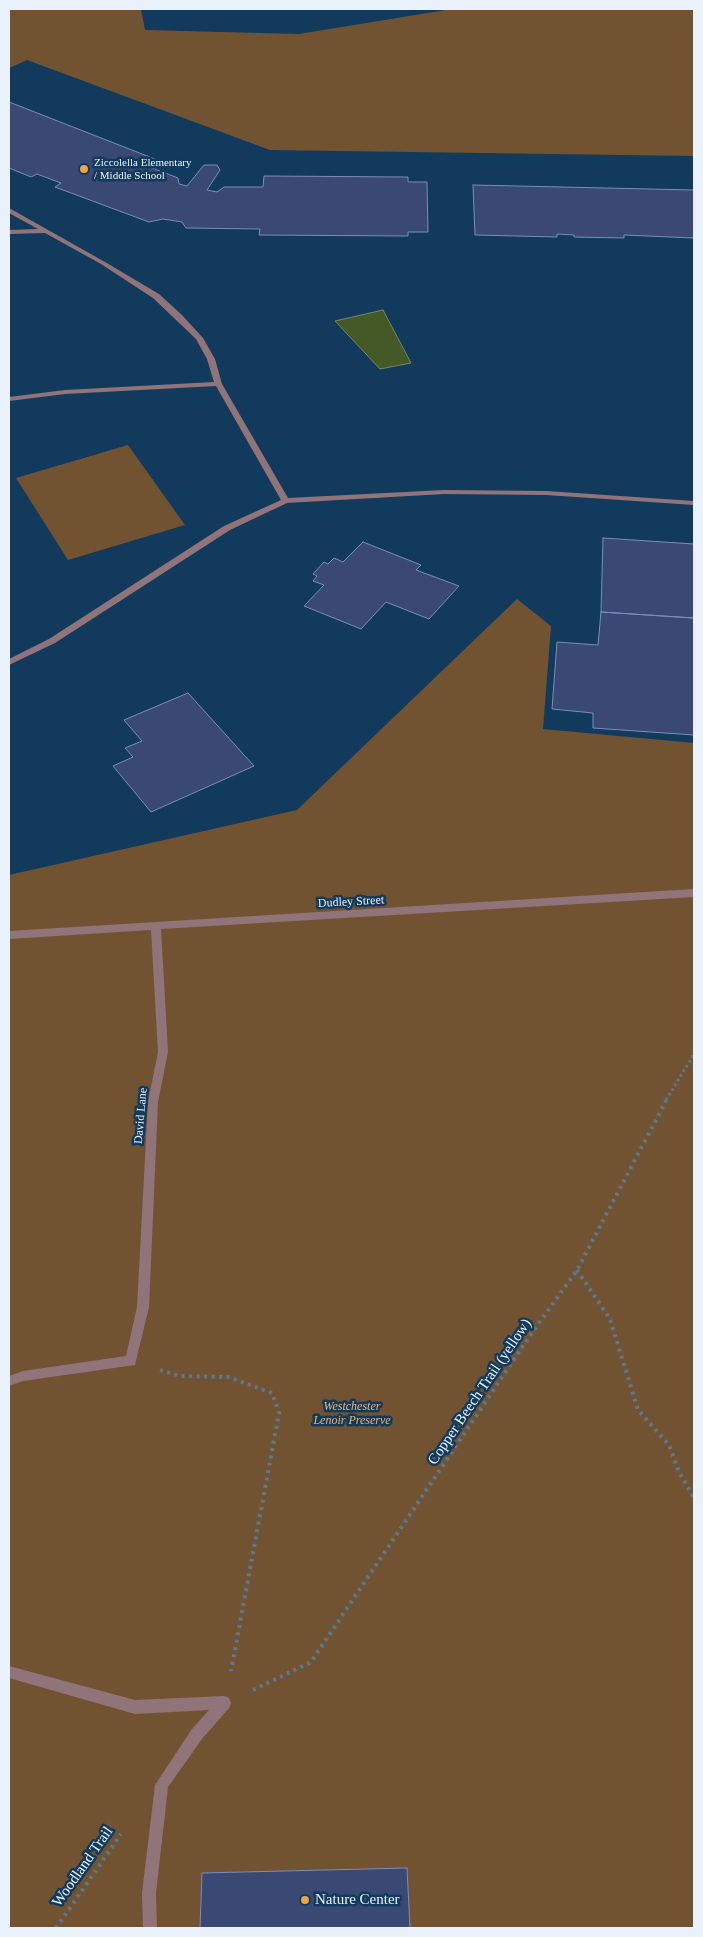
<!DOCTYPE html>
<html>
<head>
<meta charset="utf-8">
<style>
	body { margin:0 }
	#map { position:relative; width:703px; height:1937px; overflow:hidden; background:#123a5c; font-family:"Times New Roman",serif }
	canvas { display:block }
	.frame { position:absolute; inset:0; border:10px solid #e9f2fa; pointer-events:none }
</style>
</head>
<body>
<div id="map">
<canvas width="703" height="1937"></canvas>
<div class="frame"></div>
</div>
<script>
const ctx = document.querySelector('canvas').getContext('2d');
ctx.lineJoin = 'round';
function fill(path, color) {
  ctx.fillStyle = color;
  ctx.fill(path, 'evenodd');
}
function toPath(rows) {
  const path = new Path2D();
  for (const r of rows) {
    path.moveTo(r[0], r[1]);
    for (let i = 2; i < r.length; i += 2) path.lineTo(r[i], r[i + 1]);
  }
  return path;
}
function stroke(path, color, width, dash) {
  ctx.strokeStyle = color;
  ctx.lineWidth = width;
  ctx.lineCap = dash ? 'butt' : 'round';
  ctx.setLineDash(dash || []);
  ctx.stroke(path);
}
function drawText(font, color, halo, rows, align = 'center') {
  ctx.font = font + ' "Times New Roman",serif';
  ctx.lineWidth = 5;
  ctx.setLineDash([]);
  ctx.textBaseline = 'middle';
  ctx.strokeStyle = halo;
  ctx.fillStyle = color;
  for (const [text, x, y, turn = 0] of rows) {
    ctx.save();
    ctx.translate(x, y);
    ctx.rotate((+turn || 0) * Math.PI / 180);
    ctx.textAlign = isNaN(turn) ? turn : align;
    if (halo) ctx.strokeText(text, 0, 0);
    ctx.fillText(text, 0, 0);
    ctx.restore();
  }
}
fill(toPath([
	[9,9,141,9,145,30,299,34,452,9,694,9,694,156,270,150,27,60,9,68],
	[128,445,185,525,68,560,16,478],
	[517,599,551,626,543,729,694,743,694,1928,9,1928,9,875,297,810]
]), '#725331');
const water = toPath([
	[383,310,411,363,380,369,335,321,383,310]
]);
fill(water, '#445925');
stroke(water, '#768765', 1);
const building = toPath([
	[9,102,160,161,150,167,178,178,179,184,187,186,204,165,217,165,220,170,207,190,217,192,224,187,263,187,264,176,408,177,408,182,427,182,428,232,408,232,408,236,259,235,260,229,186,228,182,222,163,219,149,222,55,187,61,183,37,174,31,177,9,168,9,102],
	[473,185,694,190,694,238,624,235,624,238,574,237,574,235,557,234,557,237,475,235,473,185],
	[603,538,694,544,694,618,601,612,603,538],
	[363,542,421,565,416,570,459,586,429,619,386,602,361,629,304,606,324,585,313,581,317,576,313,574,324,562,328,564,334,558,343,562,363,542],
	[601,612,694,618,694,735,593,728,593,713,552,709,557,642,598,645,601,612],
	[188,693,254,766,151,812,113,766,133,757,125,748,142,741,124,720,188,693],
	[407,1868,410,1928,200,1928,202,1873,407,1868]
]);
fill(building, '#394973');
stroke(building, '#7a8dbc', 1);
stroke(toPath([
	[666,1100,694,1054]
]), '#5a7891', 3, [2.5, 3]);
stroke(toPath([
	[577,1270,610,1319,638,1410,669,1445,679,1472,694,1498],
	[160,1370,180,1376,228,1377,272,1393,279,1413,231,1671],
	[253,1690,311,1662,529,1337,577,1270,667,1099],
	[56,1928,121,1834]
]), '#5a7891', 4, [3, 4.5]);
fill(toPath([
	[9,208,105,262,159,294,182,315,203,338,215,359,222,384,288,498,444,490,546,491,694,501,694,505,546,495,444,494,287,503,230,530,55,643,9,665,9,659,49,639,224,526,281,500,216,386,65,394,9,401,9,397,65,390,214,382,207,359,196,339,153,298,101,264,45,233,9,234,9,230,38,229,9,213,9,208],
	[143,1302,147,1303,149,1307,135,1365,23,1381,9,1386,9,1376,23,1371,126,1356,137,1307,139,1303,143,1302],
	[9,1666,135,1700,224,1696,229,1698,231,1703,229,1708,202,1739,168,1787,156,1893,157,1928,143,1928,142,1893,155,1785,192,1729,209,1710,135,1714,9,1678,9,1666]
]), '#917479');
fill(toPath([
	[694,889,694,897,161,929,168,1052,158,1102,149,1307,147,1311,143,1312,139,1311,137,1307,148,1102,158,1052,151,930,9,939,9,931,694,889]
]), '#917479');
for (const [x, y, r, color] of [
	[84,169,5,"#f4a443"],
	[305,1900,5,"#f4a443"]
]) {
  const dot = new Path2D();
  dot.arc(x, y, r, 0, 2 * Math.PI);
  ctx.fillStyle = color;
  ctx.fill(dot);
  stroke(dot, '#123a5c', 2);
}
drawText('11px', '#e9f2fa', '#123a5c', [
	["Ziccolella Elementary",94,163],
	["/ Middle School",94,176]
], 'left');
drawText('12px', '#e9f2fa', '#123a5c', [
	["Dudley Street",351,902,-3],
	["David Lane",141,1116,-85]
]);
drawText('italic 12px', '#f1b36f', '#123a5c', [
	["Westchester",352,1407],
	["Lenoir Preserve",352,1421]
]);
drawText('15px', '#e9f2fa', '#123a5c', [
	["Copper Beech Trail (yellow)",480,1392,-56],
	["Woodland Trail",83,1867,-55]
]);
drawText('15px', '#e9f2fa', '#123a5c', [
	["Nature Center",315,1900]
], 'left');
</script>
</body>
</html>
